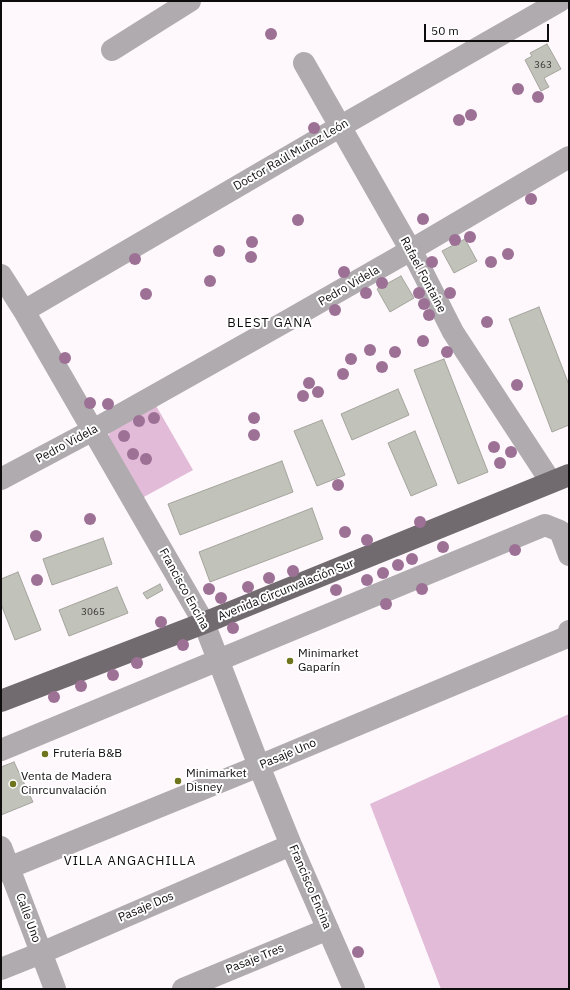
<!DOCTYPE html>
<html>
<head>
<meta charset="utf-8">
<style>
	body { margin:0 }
	#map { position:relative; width:570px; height:990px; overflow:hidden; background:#fef7fc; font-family:"IBM Plex Sans",sans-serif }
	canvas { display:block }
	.frame { position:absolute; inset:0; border:2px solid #0f0c0e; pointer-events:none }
	.scale { position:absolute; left:424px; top:24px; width:125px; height:18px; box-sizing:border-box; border:2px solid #0f0c0e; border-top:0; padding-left:5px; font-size:12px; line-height:14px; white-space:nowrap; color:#0f0c0e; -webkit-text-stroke:3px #fff; paint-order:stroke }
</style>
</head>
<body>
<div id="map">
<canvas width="570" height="990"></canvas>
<div class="frame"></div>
<div class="scale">50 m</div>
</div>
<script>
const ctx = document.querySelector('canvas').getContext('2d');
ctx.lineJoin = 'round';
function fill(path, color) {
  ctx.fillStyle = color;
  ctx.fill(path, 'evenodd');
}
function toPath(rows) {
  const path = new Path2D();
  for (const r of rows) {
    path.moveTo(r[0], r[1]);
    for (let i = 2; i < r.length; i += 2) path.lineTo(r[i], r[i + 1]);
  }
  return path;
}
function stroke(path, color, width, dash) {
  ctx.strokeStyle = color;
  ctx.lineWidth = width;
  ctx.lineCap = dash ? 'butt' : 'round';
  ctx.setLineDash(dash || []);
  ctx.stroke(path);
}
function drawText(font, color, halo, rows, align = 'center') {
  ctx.font = font + ' "IBM Plex Sans",sans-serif';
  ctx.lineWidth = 4;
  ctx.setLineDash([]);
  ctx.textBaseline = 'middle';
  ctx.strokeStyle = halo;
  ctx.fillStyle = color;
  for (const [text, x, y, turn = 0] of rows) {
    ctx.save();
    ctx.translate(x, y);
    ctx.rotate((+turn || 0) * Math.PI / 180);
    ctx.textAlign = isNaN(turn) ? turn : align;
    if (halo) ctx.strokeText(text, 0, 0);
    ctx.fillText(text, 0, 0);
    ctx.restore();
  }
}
fill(toPath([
	[155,404,193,470,142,498,108,436,113,428],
	[569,714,569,989,441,989,370,804]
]), '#e1bbd7');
const building = toPath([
	[547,44,561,69,544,78,549,87,541,91,525,60,532,56,530,53,547,44],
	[465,239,477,261,454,273,442,251,465,239],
	[401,276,414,298,390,312,377,289,401,276],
	[539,307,569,385,569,425,552,432,509,319,539,307],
	[444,359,488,472,458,484,414,370,444,359],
	[398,389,409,415,352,440,341,414,398,389],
	[322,420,345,475,317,486,294,431,322,420],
	[415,431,437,485,411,496,388,443,415,431],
	[282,461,293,492,180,535,168,504,282,461],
	[312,508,323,539,210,582,199,552,312,508],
	[103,538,112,564,52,585,43,559,103,538],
	[18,572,41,630,15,640,1,604,1,579,18,572],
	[160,584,163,590,147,599,143,593,160,584],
	[117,587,128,613,69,636,59,610,117,587],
	[14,762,33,802,1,815,1,767,14,762]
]);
fill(building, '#c1c2b9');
stroke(building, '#a3a49b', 1);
stroke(toPath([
	[112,50,190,1],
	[304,63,418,263,453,332,551,482],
	[1,275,24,311,204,623,259,766,291,845,354,989],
	[24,311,341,126,560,1],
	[1,479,93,430,292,318,411,250,569,157],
	[1,750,545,525,560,531,569,555],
	[1,847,55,989],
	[1,871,259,766,567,637,569,631],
	[1,969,41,953,291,845],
	[183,989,328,929]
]), '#afabae', 22);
stroke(toPath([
	[1,701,204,623,569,475]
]), '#716a6f', 22);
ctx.fillStyle = '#9d7196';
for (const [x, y] of [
	[271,34],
	[518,89],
	[538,97],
	[471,115],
	[459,120],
	[314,128],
	[531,199],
	[423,219],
	[298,220],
	[470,237],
	[455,240],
	[252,242],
	[219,251],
	[508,254],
	[251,257],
	[135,259],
	[432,262],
	[491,262],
	[344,272],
	[210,281],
	[382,283],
	[366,293],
	[419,293],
	[450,293],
	[146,294],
	[424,304],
	[335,310],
	[429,315],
	[487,322],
	[423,341],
	[370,350],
	[395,352],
	[447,352],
	[65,358],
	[351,359],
	[382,367],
	[343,374],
	[309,383],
	[517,385],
	[318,392],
	[303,396],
	[90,403],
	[108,404],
	[154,418],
	[254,418],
	[139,421],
	[254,435],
	[124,436],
	[494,447],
	[511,452],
	[133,454],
	[146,459],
	[500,463],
	[338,485],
	[90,519],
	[420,522],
	[345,532],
	[36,536],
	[367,540],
	[443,547],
	[515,550],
	[412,559],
	[398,565],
	[293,571],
	[383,573],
	[269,578],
	[37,580],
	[367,580],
	[248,587],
	[209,589],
	[422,589],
	[336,590],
	[221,598],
	[386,604],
	[161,622],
	[233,628],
	[183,645],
	[137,663],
	[113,675],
	[81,686],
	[54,697],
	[358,952]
]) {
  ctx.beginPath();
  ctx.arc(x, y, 6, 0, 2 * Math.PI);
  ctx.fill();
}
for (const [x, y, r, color] of [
	[290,661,4,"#6e751d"],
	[45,754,4,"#6e751d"],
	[178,781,4,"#6e751d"],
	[13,784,4,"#6e751d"]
]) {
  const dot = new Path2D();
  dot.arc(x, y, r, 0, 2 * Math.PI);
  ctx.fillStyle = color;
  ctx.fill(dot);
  stroke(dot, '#fff', 1.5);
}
drawText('10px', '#3c3a39', null, [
	["363",543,65],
	["3065",93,612]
]);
drawText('12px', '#0f0c0e', '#fff', [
	["Doctor Raúl Muñoz León",291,155,-30],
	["Rafael Fontaine",423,275,62],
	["Pedro Videla",349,286,-30],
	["Pedro Videla",67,444,-28],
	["Francisco Encina",184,589,61],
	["Avenida Circunvalación Sur",286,590,-22],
	["Pasaje Uno",288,754,-23],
	["Francisco Encina",310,887,67],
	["Pasaje Dos",146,907,-23],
	["Calle Uno",28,918,70],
	["Pasaje Tres",255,959,-22]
]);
drawText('12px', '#0f0c0e', '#fff', [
	["Minimarket",298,654],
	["Gaparín",298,668],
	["Frutería B&B",53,754],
	["Minimarket",186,774],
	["Disney",186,788],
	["Venta de Madera",21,777],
	["Cinrcunvalación",21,791]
], 'left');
ctx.letterSpacing = '1px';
drawText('13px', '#0f0c0e', '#fff', [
	["BLEST GANA",270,323],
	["VILLA ANGACHILLA",130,861]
]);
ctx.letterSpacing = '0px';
</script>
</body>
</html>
